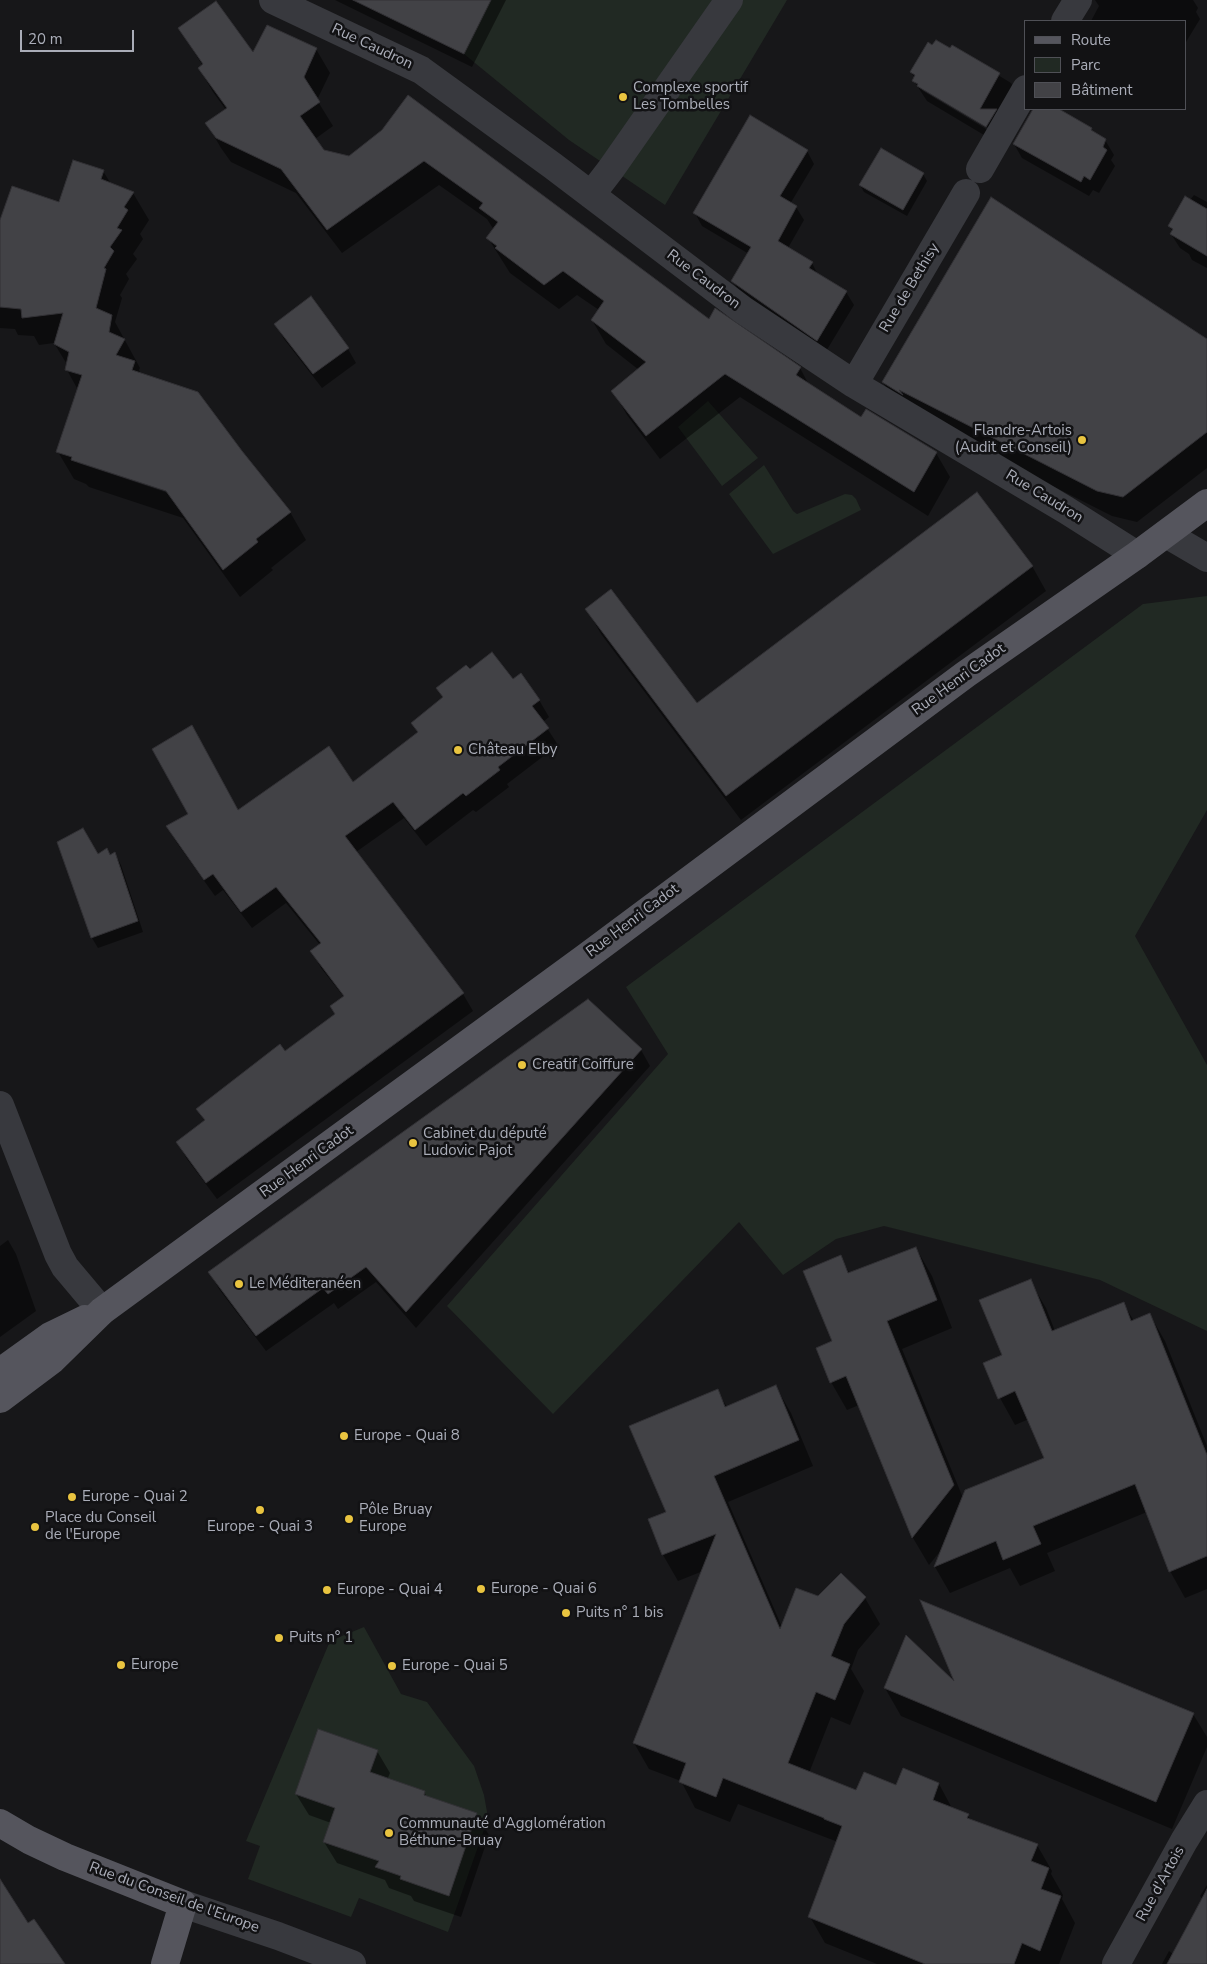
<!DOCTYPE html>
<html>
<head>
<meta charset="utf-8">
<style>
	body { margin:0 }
	#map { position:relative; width:1207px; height:1964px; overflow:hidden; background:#171719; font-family:"Nunito Sans",sans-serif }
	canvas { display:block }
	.legend { position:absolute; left:1024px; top:20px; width:162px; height:90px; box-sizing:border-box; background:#121214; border:1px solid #4f5056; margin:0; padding:6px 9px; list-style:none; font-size:15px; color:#aaadb8 }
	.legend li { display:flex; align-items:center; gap:10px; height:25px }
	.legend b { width:25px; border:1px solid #4f5056 }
	.scale { position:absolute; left:20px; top:30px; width:114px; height:22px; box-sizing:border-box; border:2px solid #aaadb8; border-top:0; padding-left:6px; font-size:15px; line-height:18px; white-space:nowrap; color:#aaadb8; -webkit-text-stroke:4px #121214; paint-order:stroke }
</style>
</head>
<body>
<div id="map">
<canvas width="1207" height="1964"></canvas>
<ul class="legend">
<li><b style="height:6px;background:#55555d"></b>Route</li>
<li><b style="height:14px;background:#212923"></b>Parc</li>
<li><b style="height:14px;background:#424246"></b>Bâtiment</li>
</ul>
<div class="scale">20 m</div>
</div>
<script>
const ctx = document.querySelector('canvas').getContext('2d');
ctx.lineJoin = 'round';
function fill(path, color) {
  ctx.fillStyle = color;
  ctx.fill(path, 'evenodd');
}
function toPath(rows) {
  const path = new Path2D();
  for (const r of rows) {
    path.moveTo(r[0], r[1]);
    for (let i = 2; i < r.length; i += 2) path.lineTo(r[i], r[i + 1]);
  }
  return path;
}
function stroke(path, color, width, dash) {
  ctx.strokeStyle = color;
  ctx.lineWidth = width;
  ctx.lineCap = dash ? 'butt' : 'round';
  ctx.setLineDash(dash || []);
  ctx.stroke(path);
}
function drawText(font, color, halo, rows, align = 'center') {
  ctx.font = font + ' "Nunito Sans",sans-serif';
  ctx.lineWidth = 5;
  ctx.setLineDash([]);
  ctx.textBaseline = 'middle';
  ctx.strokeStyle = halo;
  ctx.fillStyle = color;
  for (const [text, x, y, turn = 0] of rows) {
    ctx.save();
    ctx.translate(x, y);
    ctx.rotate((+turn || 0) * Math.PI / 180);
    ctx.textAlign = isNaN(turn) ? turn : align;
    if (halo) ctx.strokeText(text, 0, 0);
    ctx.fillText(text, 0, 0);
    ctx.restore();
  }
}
fill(toPath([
	[491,0,787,0,665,205,569,140,464,54],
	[708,401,758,458,722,486,678,427],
	[764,465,793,511,797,514,845,494,852,495,856,499,861,510,773,554,729,494],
	[1207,596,1207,810,1135,936,1207,1065,1207,1331,1100,1280,884,1226,836,1239,783,1275,739,1222,553,1414,447,1306,668,1054,626,987,1143,604],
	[364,1627,401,1694,427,1702,474,1766,484,1795,487,1812,486,1824,448,1932,359,1898,351,1917,248,1879,260,1846,246,1841,330,1641]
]), '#212923');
fill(toPath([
	[335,0,506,0,472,67],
	[1095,0,1193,0,1198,8,1196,12,1200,19,1186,42,1186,21,1091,21,1099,6],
	[179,28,253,55,316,49,330,73,317,100,333,126,315,139,324,151,349,157,383,131,709,321,800,368,809,385,862,418,936,453,950,477,928,516,740,397,660,459,627,415,613,391,639,370,606,344,592,320,599,310,577,295,559,309,510,273,488,238,494,230,487,219,439,185,342,253,296,193,231,162,221,148,207,124,226,110,213,92,199,68,203,66],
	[952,47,1011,83,1020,97,994,141,927,101,914,81,915,78,911,72],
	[920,87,992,130,991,132,923,91],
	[1034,109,1056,109,1091,129,1093,133,1105,140,1114,155,1111,160,1115,166,1099,193,1093,190,1089,196,1022,158,1014,144],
	[807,151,814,164,790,204,796,207,804,220,788,248,812,263,818,275,846,292,854,305,825,353,740,294,733,281,749,254,702,226,695,213],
	[103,171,111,184,133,193,149,220,140,234,143,239,133,254,137,259,126,274,129,279,120,295,122,298,115,322,140,368,139,370,141,375,241,452,290,512,306,540,271,568,273,570,240,597,183,518,89,487,86,484,74,479,58,452,78,390,67,370,68,366,54,343,39,345,34,336,18,335,15,329,0,328,0,223,59,204],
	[78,460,172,492,171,494,78,463],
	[923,174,927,181,907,216,864,192,860,185],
	[1194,195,1207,202,1207,268,1192,260,1189,254,1180,248,1171,234,1173,232,1169,226],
	[276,324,348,349,356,363,322,388,284,339],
	[1207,342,1207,468,1137,522,1112,516,898,408,883,382],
	[1032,566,1046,591,741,820,601,634,587,609,696,705],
	[470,670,512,680,539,700,549,717,543,722,558,745,507,784,509,787,476,812,473,810,426,846,404,818,356,852,463,994,473,1011,217,1199,187,1159,177,1142,205,1121,198,1109,285,1053,336,1015,344,997,321,968,312,951,320,945,286,903,252,928,223,890,215,896,177,843,167,826,238,812,353,784,419,734,444,698],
	[59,843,97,855,110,857,115,854,121,865,143,932,98,948,92,938],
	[641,1050,650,1066,416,1328,376,1282,338,1309,334,1303,266,1351,219,1289,210,1273],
	[8,1240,16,1254,36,1311,0,1337,0,1246],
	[916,1248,932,1276,952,1328,902,1349,963,1498,1046,1459,1029,1419,1015,1425,1000,1398,1004,1356,1030,1281,1046,1308,1055,1331,1123,1303,1134,1321,1150,1315,1165,1341,1207,1446,1207,1589,1185,1598,1170,1571,1147,1512,1047,1553,1055,1571,1020,1586,1010,1568,950,1593,935,1567,942,1549,929,1565,913,1538,859,1405,847,1410,831,1382,840,1257,850,1274],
	[776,1387,791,1413,813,1466,728,1502,782,1627,819,1598,865,1598,880,1624,858,1650,851,1669,864,1691,850,1725,831,1717,809,1773,857,1791,939,1784,953,1810,968,1815,971,1821,1037,1845,1052,1871,1051,1874,1063,1895,1062,1899,1075,1923,1059,1964,877,1964,825,1943,810,1917,838,1842,738,1804,730,1822,695,1808,681,1781,649,1769,634,1743,703,1571,678,1581,663,1555,650,1520,668,1513,717,1391,727,1407],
	[958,1686,1193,1714,1207,1737,1207,1747,1172,1829,901,1716,885,1688],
	[377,1751,390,1773,387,1780,424,1792,427,1797,476,1814,489,1835,461,1917,414,1901,411,1896,389,1888,385,1880,337,1863,324,1842,331,1823,309,1815,296,1794],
	[1207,1885,1207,1964,1162,1964,1169,1951,1173,1954,1203,1900,1200,1896]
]), '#0007');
const building = toPath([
	[353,0,491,0,464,54,353,0],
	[216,1,253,52,267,25,317,48,304,77,320,102,300,116,324,150,349,156,382,130,408,95,709,319,715,308,801,367,796,375,861,417,866,409,937,452,914,492,725,374,646,436,611,391,646,362,591,320,604,301,563,271,544,285,495,248,497,246,486,238,498,222,479,208,483,203,424,161,327,230,281,169,216,138,205,123,227,108,198,68,203,64,178,28,216,1],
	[936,40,950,48,952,45,1000,73,980,109,997,109,986,127,917,86,918,84,912,81,915,75,910,72,928,42,932,45,936,40],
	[1033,109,1059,109,1092,128,1091,130,1106,139,1103,147,1107,150,1090,180,1084,176,1081,182,1013,144,1033,109],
	[750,115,808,150,780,196,797,206,778,241,813,262,809,268,847,291,817,341,731,281,751,247,693,213,750,115],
	[881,148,924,173,903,210,859,185,881,148],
	[73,160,104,170,101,179,134,192,124,207,128,210,117,228,122,230,110,247,114,251,104,268,106,269,96,308,112,315,109,332,125,339,116,355,135,361,132,370,198,392,242,451,291,512,256,539,258,542,223,570,166,491,71,460,72,457,56,452,82,375,65,370,69,352,54,344,63,313,22,318,21,309,0,307,0,220,12,186,59,202,73,160],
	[1185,196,1207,209,1207,256,1170,234,1173,229,1168,226,1185,196],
	[991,197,1207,339,1207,432,1123,497,1097,491,899,390,903,395,882,382,991,197],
	[311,296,349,348,313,374,274,324,311,296],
	[977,492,1033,566,726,796,585,609,611,589,697,703,977,492],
	[492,652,513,679,521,673,540,700,532,706,549,728,498,767,500,770,466,796,463,793,415,830,393,802,345,836,464,993,206,1183,176,1142,205,1120,196,1109,280,1044,285,1051,335,1014,330,1006,344,996,310,951,321,943,276,887,241,912,213,874,204,880,166,826,188,814,152,749,192,725,238,810,329,746,353,782,418,732,411,723,443,697,436,688,466,665,470,669,492,652],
	[83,828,98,854,107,848,110,855,115,852,138,921,91,938,57,842,83,828],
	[588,999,642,1049,406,1312,366,1267,328,1294,323,1288,256,1336,208,1272,588,999],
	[916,1247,937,1300,887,1321,954,1485,912,1538,846,1376,830,1383,816,1348,832,1341,803,1271,841,1255,848,1273,916,1247],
	[1031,1279,1052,1331,1124,1302,1131,1321,1150,1313,1207,1455,1207,1556,1169,1572,1135,1484,1033,1526,1041,1544,1003,1560,996,1541,934,1567,965,1490,1044,1458,1015,1391,998,1399,983,1363,1002,1355,979,1300,1031,1279],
	[776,1385,799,1440,714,1476,780,1629,796,1588,818,1596,841,1573,866,1597,844,1624,831,1656,850,1664,835,1700,816,1692,788,1763,856,1790,864,1772,896,1785,903,1768,939,1783,933,1800,969,1814,967,1818,1038,1844,1031,1861,1049,1868,1041,1889,1061,1896,1040,1951,1022,1943,1014,1964,925,1964,808,1917,842,1826,824,1819,824,1818,723,1778,716,1797,679,1782,686,1763,633,1743,716,1534,662,1555,648,1519,666,1512,629,1426,718,1389,725,1407,776,1385],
	[920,1600,1194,1713,1156,1802,884,1688,906,1635,954,1681,920,1600],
	[318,1729,378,1750,370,1772,425,1791,424,1795,477,1813,449,1896,400,1879,401,1876,375,1867,379,1861,323,1842,335,1808,295,1794,318,1729],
	[0,1879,28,1923,34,1919,65,1964,0,1964,0,1879],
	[1207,1889,1207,1964,1167,1964,1207,1889]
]);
fill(building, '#424246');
stroke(building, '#323135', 1);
stroke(toPath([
	[273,0,421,70,553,166,743,310,854,384,1066,510,1137,555],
	[1065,21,1078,0],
	[980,169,1026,89],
	[591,195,611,169,729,0],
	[854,384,966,193],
	[1166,534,1207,558],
	[0,1105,58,1254,65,1267,102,1311],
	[183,1904,278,1936,352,1964],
	[1116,1964,1184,1841,1207,1804]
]), '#38393e', 28);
stroke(toPath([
	[0,1372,50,1336,85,1319],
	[0,1399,52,1360,102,1311,586,957,966,674,1137,555,1207,503],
	[0,1823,29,1840,65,1857,183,1904,165,1964]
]), '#55555d', 28);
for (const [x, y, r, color] of [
	[623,97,5,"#e9c440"],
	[1082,440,5,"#e9c440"],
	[458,750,5,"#e9c440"],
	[522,1065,5,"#e9c440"],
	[413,1143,5,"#e9c440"],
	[239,1284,5,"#e9c440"],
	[344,1436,5,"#e9c440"],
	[72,1497,5,"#e9c440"],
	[260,1510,5,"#e9c440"],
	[349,1519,5,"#e9c440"],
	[35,1527,5,"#e9c440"],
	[481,1589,5,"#e9c440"],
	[327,1590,5,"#e9c440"],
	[566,1613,5,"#e9c440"],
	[279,1638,5,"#e9c440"],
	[121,1665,5,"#e9c440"],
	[392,1666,5,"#e9c440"],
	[389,1833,5,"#e9c440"]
]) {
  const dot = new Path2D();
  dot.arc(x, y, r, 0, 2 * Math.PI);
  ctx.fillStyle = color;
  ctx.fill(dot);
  stroke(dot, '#121214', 2);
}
drawText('15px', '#aaadb8', '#121214', [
	["Rue Caudron",372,47,25],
	["Rue Caudron",703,280,37],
	["Rue de Bethisy",910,288,-59],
	["Rue Caudron",1044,497,31],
	["Rue Henri Cadot",959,680,-36],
	["Rue Henri Cadot",633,921,-37],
	["Rue Henri Cadot",307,1162,-36],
	["Rue d'Artois",1161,1884,-61],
	["Rue du Conseil de l'Europe",174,1898,20]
]);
drawText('15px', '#aaadb8', '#121214', [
	["Complexe sportif",633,88],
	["Les Tombelles",633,105],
	["Flandre-Artois",1072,431,"right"],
	["(Audit et Conseil)",1072,448,"right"],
	["Château Elby",468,750],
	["Creatif Coiffure",532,1065],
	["Cabinet du député",423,1134],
	["Ludovic Pajot",423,1151],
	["Le Méditeranéen",249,1284],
	["Europe - Quai 8",354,1436],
	["Europe - Quai 2",82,1497],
	["Pôle Bruay",359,1510],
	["Europe",359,1527],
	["Place du Conseil",45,1518],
	["de l'Europe",45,1535],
	["Europe - Quai 3",260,1527,"center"],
	["Europe - Quai 6",491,1589],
	["Europe - Quai 4",337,1590],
	["Puits n° 1 bis",576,1613],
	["Puits n° 1",289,1638],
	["Europe",131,1665],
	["Europe - Quai 5",402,1666],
	["Communauté d'Agglomération",399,1824],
	["Béthune-Bruay",399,1841]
], 'left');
</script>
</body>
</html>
